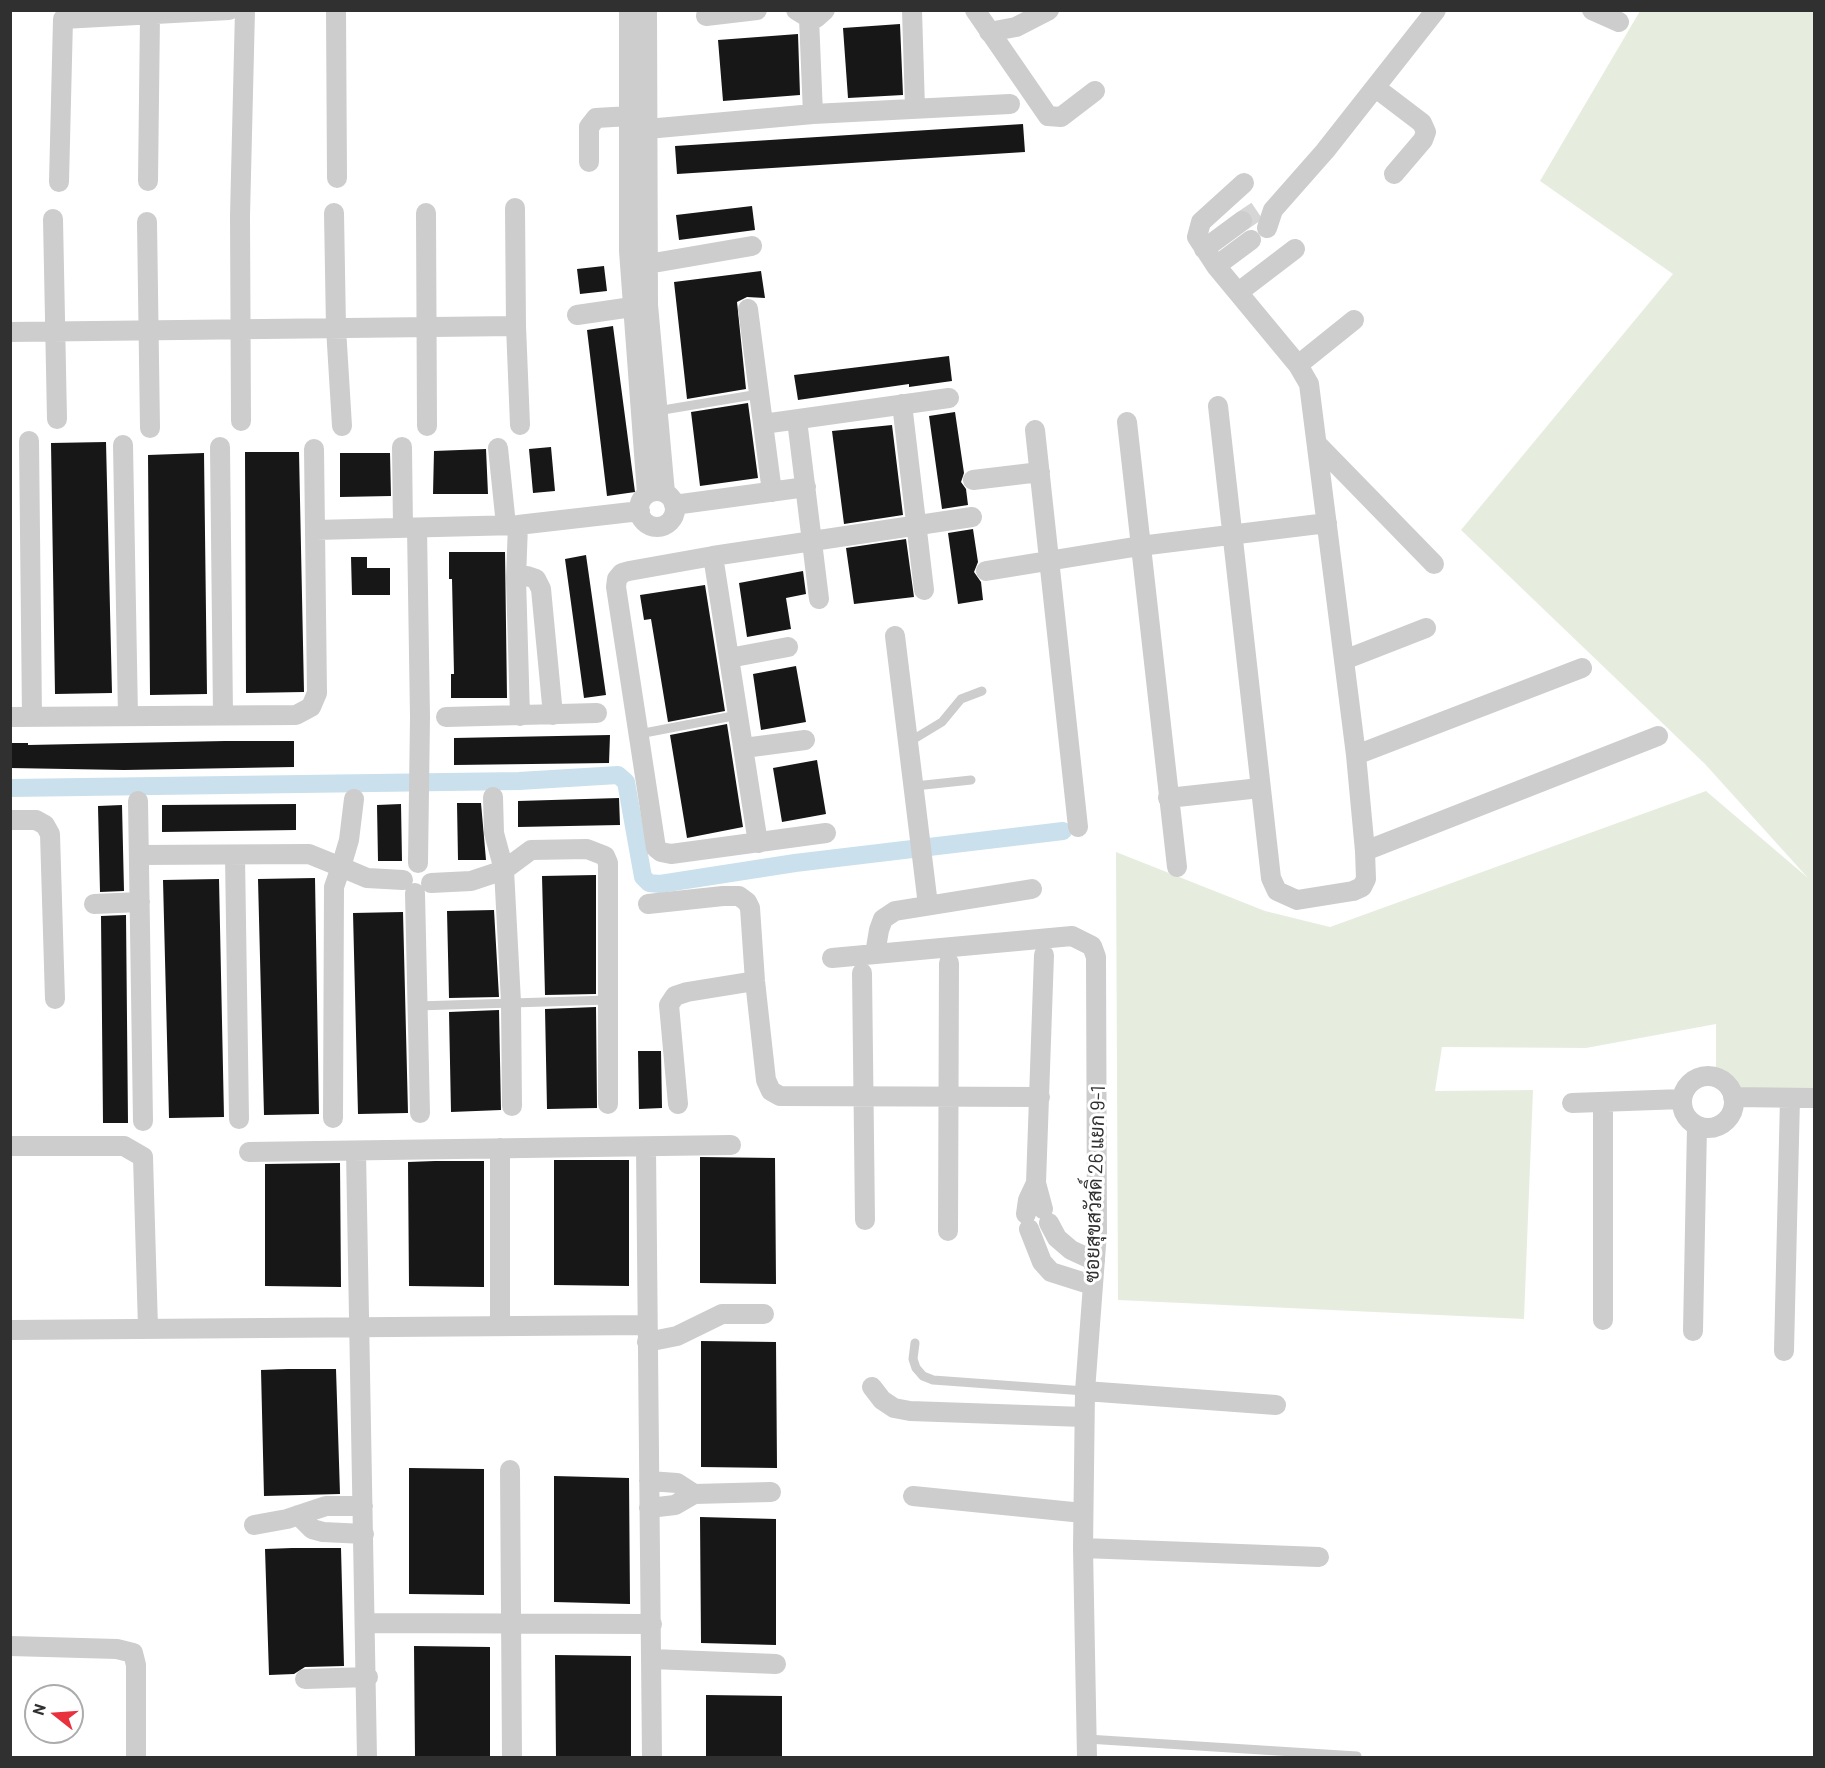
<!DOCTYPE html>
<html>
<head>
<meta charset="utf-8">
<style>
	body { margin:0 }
	#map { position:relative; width:1825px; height:1768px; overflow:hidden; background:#fff; font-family:Barlow,sans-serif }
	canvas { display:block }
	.frame { position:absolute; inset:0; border:12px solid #303030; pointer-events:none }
	.north { position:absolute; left:24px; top:1684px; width:60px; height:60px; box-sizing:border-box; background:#fff; border:2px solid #acacac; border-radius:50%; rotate:287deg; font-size:16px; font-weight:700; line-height:24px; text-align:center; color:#303030 }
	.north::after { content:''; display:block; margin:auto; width:21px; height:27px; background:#e9313e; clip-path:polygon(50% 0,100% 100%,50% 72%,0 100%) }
</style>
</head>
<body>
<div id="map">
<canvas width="1825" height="1768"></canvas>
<div class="frame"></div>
<div class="north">N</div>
</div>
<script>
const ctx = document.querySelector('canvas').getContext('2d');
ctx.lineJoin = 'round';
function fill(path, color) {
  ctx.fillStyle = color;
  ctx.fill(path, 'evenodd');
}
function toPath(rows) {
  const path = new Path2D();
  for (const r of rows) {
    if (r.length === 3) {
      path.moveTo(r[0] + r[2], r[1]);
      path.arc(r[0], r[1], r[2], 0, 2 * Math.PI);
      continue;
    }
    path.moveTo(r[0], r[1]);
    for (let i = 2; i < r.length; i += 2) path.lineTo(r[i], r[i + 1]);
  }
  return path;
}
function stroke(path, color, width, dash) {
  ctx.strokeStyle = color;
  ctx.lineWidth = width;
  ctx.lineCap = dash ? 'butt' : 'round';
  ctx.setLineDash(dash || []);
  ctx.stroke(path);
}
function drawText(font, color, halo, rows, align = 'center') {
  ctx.font = font + ' Barlow,Sarabun,sans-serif';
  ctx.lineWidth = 6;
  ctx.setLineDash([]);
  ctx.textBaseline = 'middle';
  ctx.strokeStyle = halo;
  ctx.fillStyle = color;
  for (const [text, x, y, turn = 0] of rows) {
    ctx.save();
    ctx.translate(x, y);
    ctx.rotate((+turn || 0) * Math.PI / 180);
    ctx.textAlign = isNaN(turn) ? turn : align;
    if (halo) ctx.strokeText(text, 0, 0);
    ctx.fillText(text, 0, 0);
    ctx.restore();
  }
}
fill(toPath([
	[1640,11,1814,11,1814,1094,1738,1092,1716,1074,1716,1024,1586,1048,1442,1047,1435,1091,1533,1090,1524,1319,1118,1300,1116,852,1265,911,1330,927,1706,791,1808,878,1705,764,1461,530,1673,274,1540,181]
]), '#e6edde');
stroke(toPath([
	[10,788,519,781,618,775,626,782,643,877,649,883,660,884,795,863,1063,831]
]), '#cae0ed', 18);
fill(toPath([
	[900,24,903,95,848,98,843,28],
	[798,34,800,95,723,101,718,40],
	[1023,124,1025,152,677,174,675,146],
	[752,206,755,230,679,240,676,215],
	[604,266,607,291,580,294,577,269],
	[761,271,765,298,747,297,737,302,746,389,687,399,674,282],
	[613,326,635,492,607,496,587,330],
	[949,356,952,381,909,387,909,384,798,400,794,375],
	[748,403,758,478,700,486,691,412],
	[955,412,964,473,961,482,966,489,968,505,942,509,929,416],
	[892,425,903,515,844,524,832,431],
	[106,442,112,693,55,694,51,443],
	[551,447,555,491,533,493,529,449],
	[486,449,488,494,433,494,434,451],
	[245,452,299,452,304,692,246,693],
	[204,453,207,694,150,695,148,455],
	[340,453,390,453,391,496,340,497],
	[973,529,978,562,974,572,981,582,983,600,958,604,948,533],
	[906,539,914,597,854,604,846,548],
	[449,552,505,552,507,698,451,698,451,674,454,674,452,579,449,579],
	[586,555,606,695,584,698,565,559],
	[351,557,367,557,367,568,390,568,390,595,352,595],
	[803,571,806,594,786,598,791,629,747,637,739,583],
	[705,585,725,711,668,722,651,619,644,620,640,595],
	[796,666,806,722,761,730,753,674],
	[727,724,743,827,687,838,670,735],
	[610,735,609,763,454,765,454,738],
	[225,741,294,741,294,767,124,770,10,768,10,743,28,743,28,745],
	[817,760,826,814,782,822,773,768],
	[619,798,620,825,518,827,518,801],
	[457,803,481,803,486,860,458,860],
	[296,804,296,830,162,832,162,805],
	[401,804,402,861,378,861,377,805],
	[122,805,124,891,100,892,98,806],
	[596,875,596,994,545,995,542,876],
	[315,878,319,1114,264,1115,258,879],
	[219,879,224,1117,169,1118,163,880],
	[494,910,499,997,449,998,447,911],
	[403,912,408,1113,358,1114,353,913],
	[126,915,128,1123,103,1123,101,916],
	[596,1007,597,1108,547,1109,545,1009],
	[499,1010,501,1110,451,1112,449,1012],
	[638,1051,661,1051,662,1108,639,1109],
	[700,1157,775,1158,776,1284,700,1283],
	[554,1160,629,1160,629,1286,554,1285],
	[435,1161,484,1161,484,1287,409,1286,408,1162],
	[340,1163,341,1287,265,1286,265,1164],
	[701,1341,776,1342,777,1468,701,1467],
	[288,1369,336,1369,340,1494,264,1496,261,1370],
	[409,1468,484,1469,484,1595,409,1594],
	[554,1476,629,1478,630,1604,554,1602],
	[700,1517,776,1519,776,1645,701,1643],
	[292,1548,341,1548,344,1666,305,1667,294,1674,269,1675,265,1549],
	[414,1646,490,1647,490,1758,415,1758],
	[555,1655,631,1656,631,1758,556,1758],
	[706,1695,782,1696,782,1758,706,1758]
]), '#171717');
stroke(toPath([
	[1242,221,1257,211]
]), '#d6d6d6', 20, [20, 10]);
stroke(toPath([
	[657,411,759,394],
	[639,734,738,715],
	[909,742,942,722,961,699,982,691],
	[915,786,971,780],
	[417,1006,608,1000],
	[915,1343,913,1359,916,1368,923,1376,933,1380,1085,1391],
	[1087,1739,1357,1756]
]), '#cdcdcd', 9);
stroke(toPath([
	[336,10,337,178],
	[629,10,629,251,647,494],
	[647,10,648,305,665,493],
	[796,10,809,18,816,18,825,10],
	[912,10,915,108],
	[975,10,1048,116,1061,117,1095,91],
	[1592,10,1619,22],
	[706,16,757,10],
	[809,18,813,114],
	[989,32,1016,27,1049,10],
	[1376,88,1422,123,1426,132,1423,140,1394,174],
	[636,130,813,114,1010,104],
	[589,162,589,127,596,118,630,116],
	[148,181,150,15],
	[59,182,63,19,229,10],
	[515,208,516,326,520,425],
	[334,213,336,328,342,426],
	[426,213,427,426],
	[53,219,57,419],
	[147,222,150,428],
	[1267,228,1273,210,1325,151,1436,10],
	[1204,249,1242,221],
	[636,266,752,246],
	[1216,266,1251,240],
	[1240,291,1295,249],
	[748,309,772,492],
	[577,315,632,307],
	[10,332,516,326],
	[1298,365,1354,320],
	[902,404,924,590],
	[1218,406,1271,878,1277,891,1297,900,1353,891,1362,887,1366,879,1365,851,1356,755,1309,384,1298,365,1216,266,1197,237,1201,222,1244,183],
	[797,420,819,599],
	[241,421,240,216,245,10],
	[1127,422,1177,867],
	[763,424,949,398],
	[1035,430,1078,827],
	[29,441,32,717],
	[1317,444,1434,564],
	[123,445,128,716],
	[220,447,223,715],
	[402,447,403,528],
	[498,448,506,525],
	[973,480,1040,472],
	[657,509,18],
	[674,505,806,487],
	[518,525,516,578,520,716],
	[417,528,420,717,418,863],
	[315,530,518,525,640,511],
	[713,556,758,843],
	[986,571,1140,546,1327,523],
	[516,578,527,576,536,579,541,589,553,715],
	[895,636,928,905],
	[729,658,788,647],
	[1344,660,1426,628],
	[10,717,296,715,311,707,317,693,314,449],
	[446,717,597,713],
	[744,748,805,740],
	[1356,755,1582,668],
	[493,797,494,833,504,870,531,850,587,849,605,856,608,863,608,1104],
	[1168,798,1260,788],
	[138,801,143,1121],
	[10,820,36,820,45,825,50,834,55,999],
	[826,833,671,854,661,852,656,848,616,587,617,579,622,573,629,571,713,556,972,517],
	[1365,851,1658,736],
	[139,855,309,854,341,867,349,840,354,799],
	[235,856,239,1119],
	[431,883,471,881,504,870,511,1002,512,1106],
	[415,893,420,1113],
	[94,904,140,902],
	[648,904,723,896,739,896,747,902,750,908,755,981,766,1080,771,1091,780,1096,1040,1097],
	[875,954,879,930,883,919,895,911,1032,889],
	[832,958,1072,936,1092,946,1096,957,1097,1232,1085,1391,1083,1548,1087,1758],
	[862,973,865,1220],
	[1708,1102,26],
	[1733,1097,1814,1098],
	[1572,1103,1682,1099],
	[1603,1103,1603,1320],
	[678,1104,669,1005,675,996,687,992,755,981],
	[333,1118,334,887,341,867,367,878,403,880],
	[10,1146,124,1146,143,1157,148,1328],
	[646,1148,652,1758],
	[356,1151,367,1758],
	[249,1152,731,1145],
	[1043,1209,1036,1183,1044,955],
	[1026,1214,1028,1200,1036,1183],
	[1049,1223,1057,1238,1071,1250,1095,1261],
	[1029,1229,1042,1262,1051,1272,1092,1285],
	[948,1231,949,963],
	[500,1326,500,1148],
	[10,1330,647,1325],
	[1693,1331,1697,1126],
	[647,1342,677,1336,722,1314,764,1314],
	[1784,1351,1790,1098],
	[872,1387,882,1400,894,1408,910,1411,1084,1417],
	[1085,1391,1276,1405],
	[510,1470,512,1758],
	[649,1481,677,1483,694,1494],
	[913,1496,1083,1513],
	[649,1508,675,1505,694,1494,771,1492],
	[298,1515,312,1529,323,1532,364,1534],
	[254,1525,287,1519,326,1506,363,1506],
	[1083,1548,1319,1557],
	[366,1623,652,1624],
	[10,1646,117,1649,133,1653,136,1665,136,1758],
	[652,1659,776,1664],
	[305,1679,368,1677]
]), '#cdcdcd', 20);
drawText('20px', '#303030', '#fff', [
	["ซอยสุขสวัสดิ์ 26 แยก 9-1",1095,1184,-88]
]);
</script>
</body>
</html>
